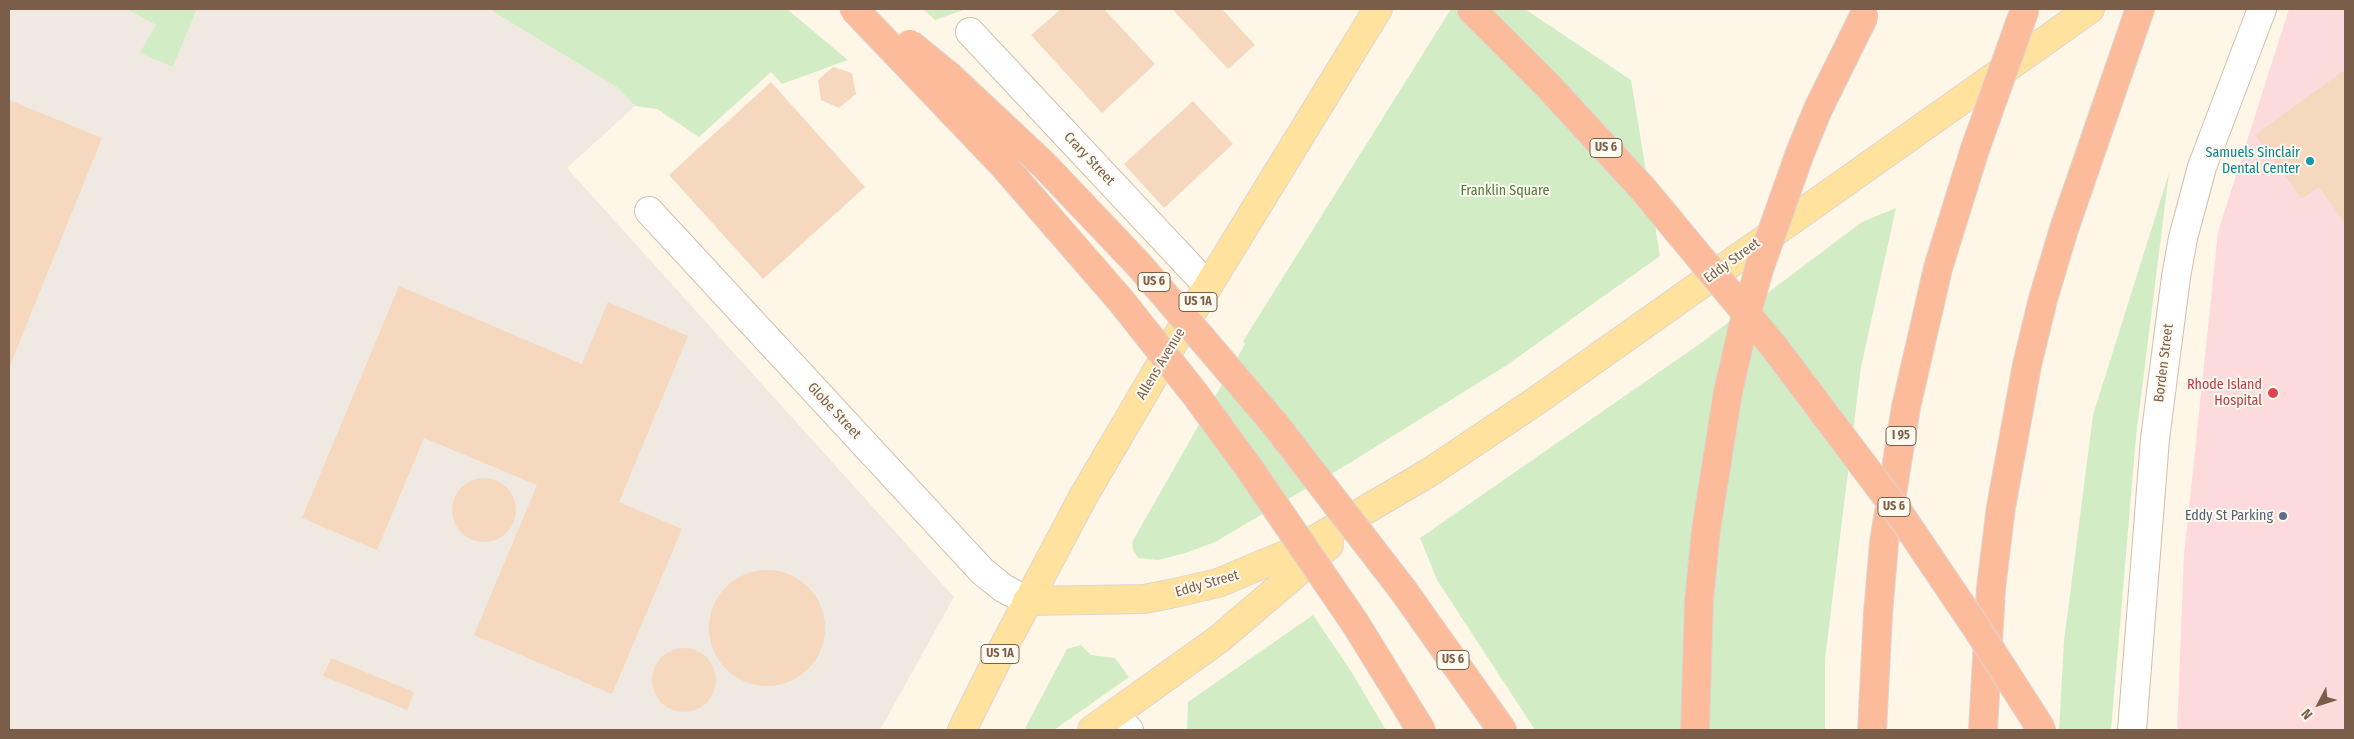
<!DOCTYPE html>
<html>
<head>
<meta charset="utf-8">
<style>
	body { margin:0 }
	#map { position:relative; width:2354px; height:739px; overflow:hidden; background:#fef7e8; font-family:"Fira Sans Condensed",sans-serif }
	canvas { display:block }
	.frame { position:absolute; inset:0; border:10px solid #7b5e49; pointer-events:none }
	.north { position:absolute; left:2294px; top:679px; width:50px; height:50px; -webkit-text-stroke:4px #fffaf0; paint-order:stroke; rotate:230deg; font-size:14px; font-weight:700; line-height:20px; text-align:center; color:#7b5e49 }
	.north::after { content:''; display:block; margin:auto; width:18px; height:22px; background:#7b5e49; clip-path:polygon(50% 0,100% 100%,50% 72%,0 100%) }
</style>
</head>
<body>
<div id="map">
<canvas width="2354" height="739"></canvas>
<div class="frame"></div>
<div class="north">N</div>
</div>
<script>
const ctx = document.querySelector('canvas').getContext('2d');
ctx.lineJoin = 'round';
function fill(path, color) {
  ctx.fillStyle = color;
  ctx.fill(path, 'evenodd');
}
function toPath(rows) {
  const path = new Path2D();
  for (const r of rows) {
    if (r.length === 3) {
      path.moveTo(r[0] + r[2], r[1]);
      path.arc(r[0], r[1], r[2], 0, 2 * Math.PI);
      continue;
    }
    path.moveTo(r[0], r[1]);
    for (let i = 2; i < r.length; i += 2) path.lineTo(r[i], r[i + 1]);
  }
  return path;
}
function stroke(path, color, width, dash) {
  ctx.strokeStyle = color;
  ctx.lineWidth = width;
  ctx.lineCap = dash ? 'butt' : 'round';
  ctx.setLineDash(dash || []);
  ctx.stroke(path);
}
function drawText(font, color, halo, rows, align = 'center') {
  ctx.font = font + ' "Fira Sans Condensed",sans-serif';
  ctx.lineWidth = 4;
  ctx.setLineDash([]);
  ctx.textBaseline = 'middle';
  ctx.strokeStyle = halo;
  ctx.fillStyle = color;
  for (const [text, x, y, turn = 0] of rows) {
    ctx.save();
    ctx.translate(x, y);
    ctx.rotate((+turn || 0) * Math.PI / 180);
    ctx.textAlign = isNaN(turn) ? turn : align;
    if (halo) ctx.strokeText(text, 0, 0);
    ctx.fillText(text, 0, 0);
    ctx.restore();
  }
}
fill(toPath([
	[9,9,126,9,156,25,173,67,197,9,489,9,618,88,635,106,567,168,954,597,880,730,9,730]
]), '#efe9e1');
fill(toPath([
	[2289,9,2345,9,2345,730,2177,730,2184,555,2218,232]
]), '#fddbdc');
fill(toPath([
	[126,9,197,9,173,67,140,53,156,25],
	[489,9,787,9,848,60,782,84,771,72,699,137,657,109,635,106,618,88],
	[923,9,966,9,935,20],
	[1451,9,1525,9,1631,80,1660,256,1507,365,1348,464,1215,542,1186,553,1158,560,1138,558,1133,550,1132,542,1245,344,1243,341],
	[2169,173,2136,437,2111,730,2059,730,2064,641,2093,415],
	[1896,208,1861,367,1825,659,1825,730,1535,730,1437,580,1420,538,1701,343,1862,222],
	[1313,615,1351,671,1386,730,1187,730,1188,702],
	[1081,645,1091,655,1115,658,1129,677,1054,730,1024,730,1067,649]
]), '#d2edc5');
fill(toPath([
	[1061,9,1104,9,1155,64,1102,113,1031,35],
	[1172,9,1222,9,1255,45,1228,69],
	[833,67,852,73,856,94,839,108,821,100,818,80],
	[2343,71,2345,73,2345,223,2319,187,2302,199,2255,135],
	[771,82,865,187,763,279,669,175],
	[9,100,102,138,9,368],
	[1193,101,1233,144,1164,208,1124,164],
	[399,286,582,364,608,302,688,336,619,502,682,529,612,694,474,635,537,485,424,438,377,550,302,518],
	[484,510,32],
	[767,628,58],
	[684,680,32],
	[331,658,414,692,407,710,323,676]
]), '#f6d8be');
const minor = toPath([
	[970,32,1208,286],
	[649,211,982,571,1003,588,1027,601],
	[1114,715,1129,730],
	[2132,730,2155,439,2176,277,2183,238,2202,167,2262,9]
]);
const major = toPath([
	[1027,601,1144,599,1170,594,1218,583,1299,549,1430,472,1536,401,2090,9],
	[962,730,1002,650,1083,497,1178,335,1378,9],
	[1092,730,1219,639,1329,545]
]);
const highway = toPath([
	[1403,590,1502,730],
	[1355,623,1421,730],
	[1872,730,1878,614,1884,543,1906,407,1938,268,1975,149],
	[1983,730,1991,588,2001,507,2027,365,2043,299,2064,229,2140,9]
]);
stroke(minor, '#d2bfac', 30);
stroke(major, '#ddd5d0', 30);
stroke(highway, '#ddd5d0', 30);
stroke(minor, '#fff', 28);
stroke(major, '#ffe29e', 28);
stroke(highway, '#fcbb9b', 28);
const highwayBridge = toPath([
	[854,9,1004,166,1122,302,1195,394,1249,468,1355,623],
	[1471,9,1550,88,1643,189,1775,348,1899,513,1976,627,2042,730],
	[910,44,948,75,1044,165,1139,265,1274,423,1403,590],
	[1975,149,2025,9],
	[1695,730,1699,601,1706,530,1728,392,1742,331,1759,269,1800,153,1818,109,1864,16]
]);
stroke(highwayBridge, '#ddd5d0', 30, []);
stroke(highwayBridge, '#fcbb9b', 28);
for (const [x, y, r, color] of [
	[2310,161,5,"#0f9aa8"],
	[2273,393,6,"#e0444e"],
	[2283,516,5,"#5c6f8a"]
]) {
  const dot = new Path2D();
  dot.arc(x, y, r, 0, 2 * Math.PI);
  ctx.fillStyle = color;
  ctx.fill(dot);
  stroke(dot, '#fffaf0', 2);
}
for (const [x, y, w] of [
	[1606,148,32],
	[1154,282,32],
	[1198,302,38],
	[1901,436,30],
	[1894,507,32],
	[1000,654,38],
	[1453,660,32]
]) {
  const box = new Path2D();
  box.roundRect(x - w / 2, y - 9.5, w, 19, 4);
  ctx.fillStyle = '#fffaf0';
  ctx.fill(box);
  stroke(box, '#7b5e49', 1);
}
drawText('bold 12px', '#7b5e49', null, [
	["US 6",1606,148],
	["US 6",1154,282],
	["US 1A",1198,302],
	["I 95",1901,436],
	["US 6",1894,507],
	["US 1A",1000,654],
	["US 6",1453,660]
]);
drawText('14px', '#0d838f', '#fffaf0', [
	["Samuels Sinclair",2300,153],
	["Dental Center",2300,169]
], 'right');
drawText('14px', '#7b5e49', '#fffaf0', [
	["Crary Street",1089,159,47],
	["Eddy Street",1732,261,-36],
	["Borden Street",2164,363,-83],
	["Allens Avenue",1161,364,-59],
	["Globe Street",834,411,47],
	["Eddy Street",1207,584,-16]
]);
drawText('14px', '#4b7b3d', '#fffaf0', [
	["Franklin Square",1505,191]
]);
drawText('14px', '#be3a42', '#fffaf0', [
	["Rhode Island",2262,385],
	["Hospital",2262,401]
], 'right');
drawText('14px', '#4e5e75', '#fffaf0', [
	["Eddy St Parking",2273,516]
], 'right');
</script>
</body>
</html>
